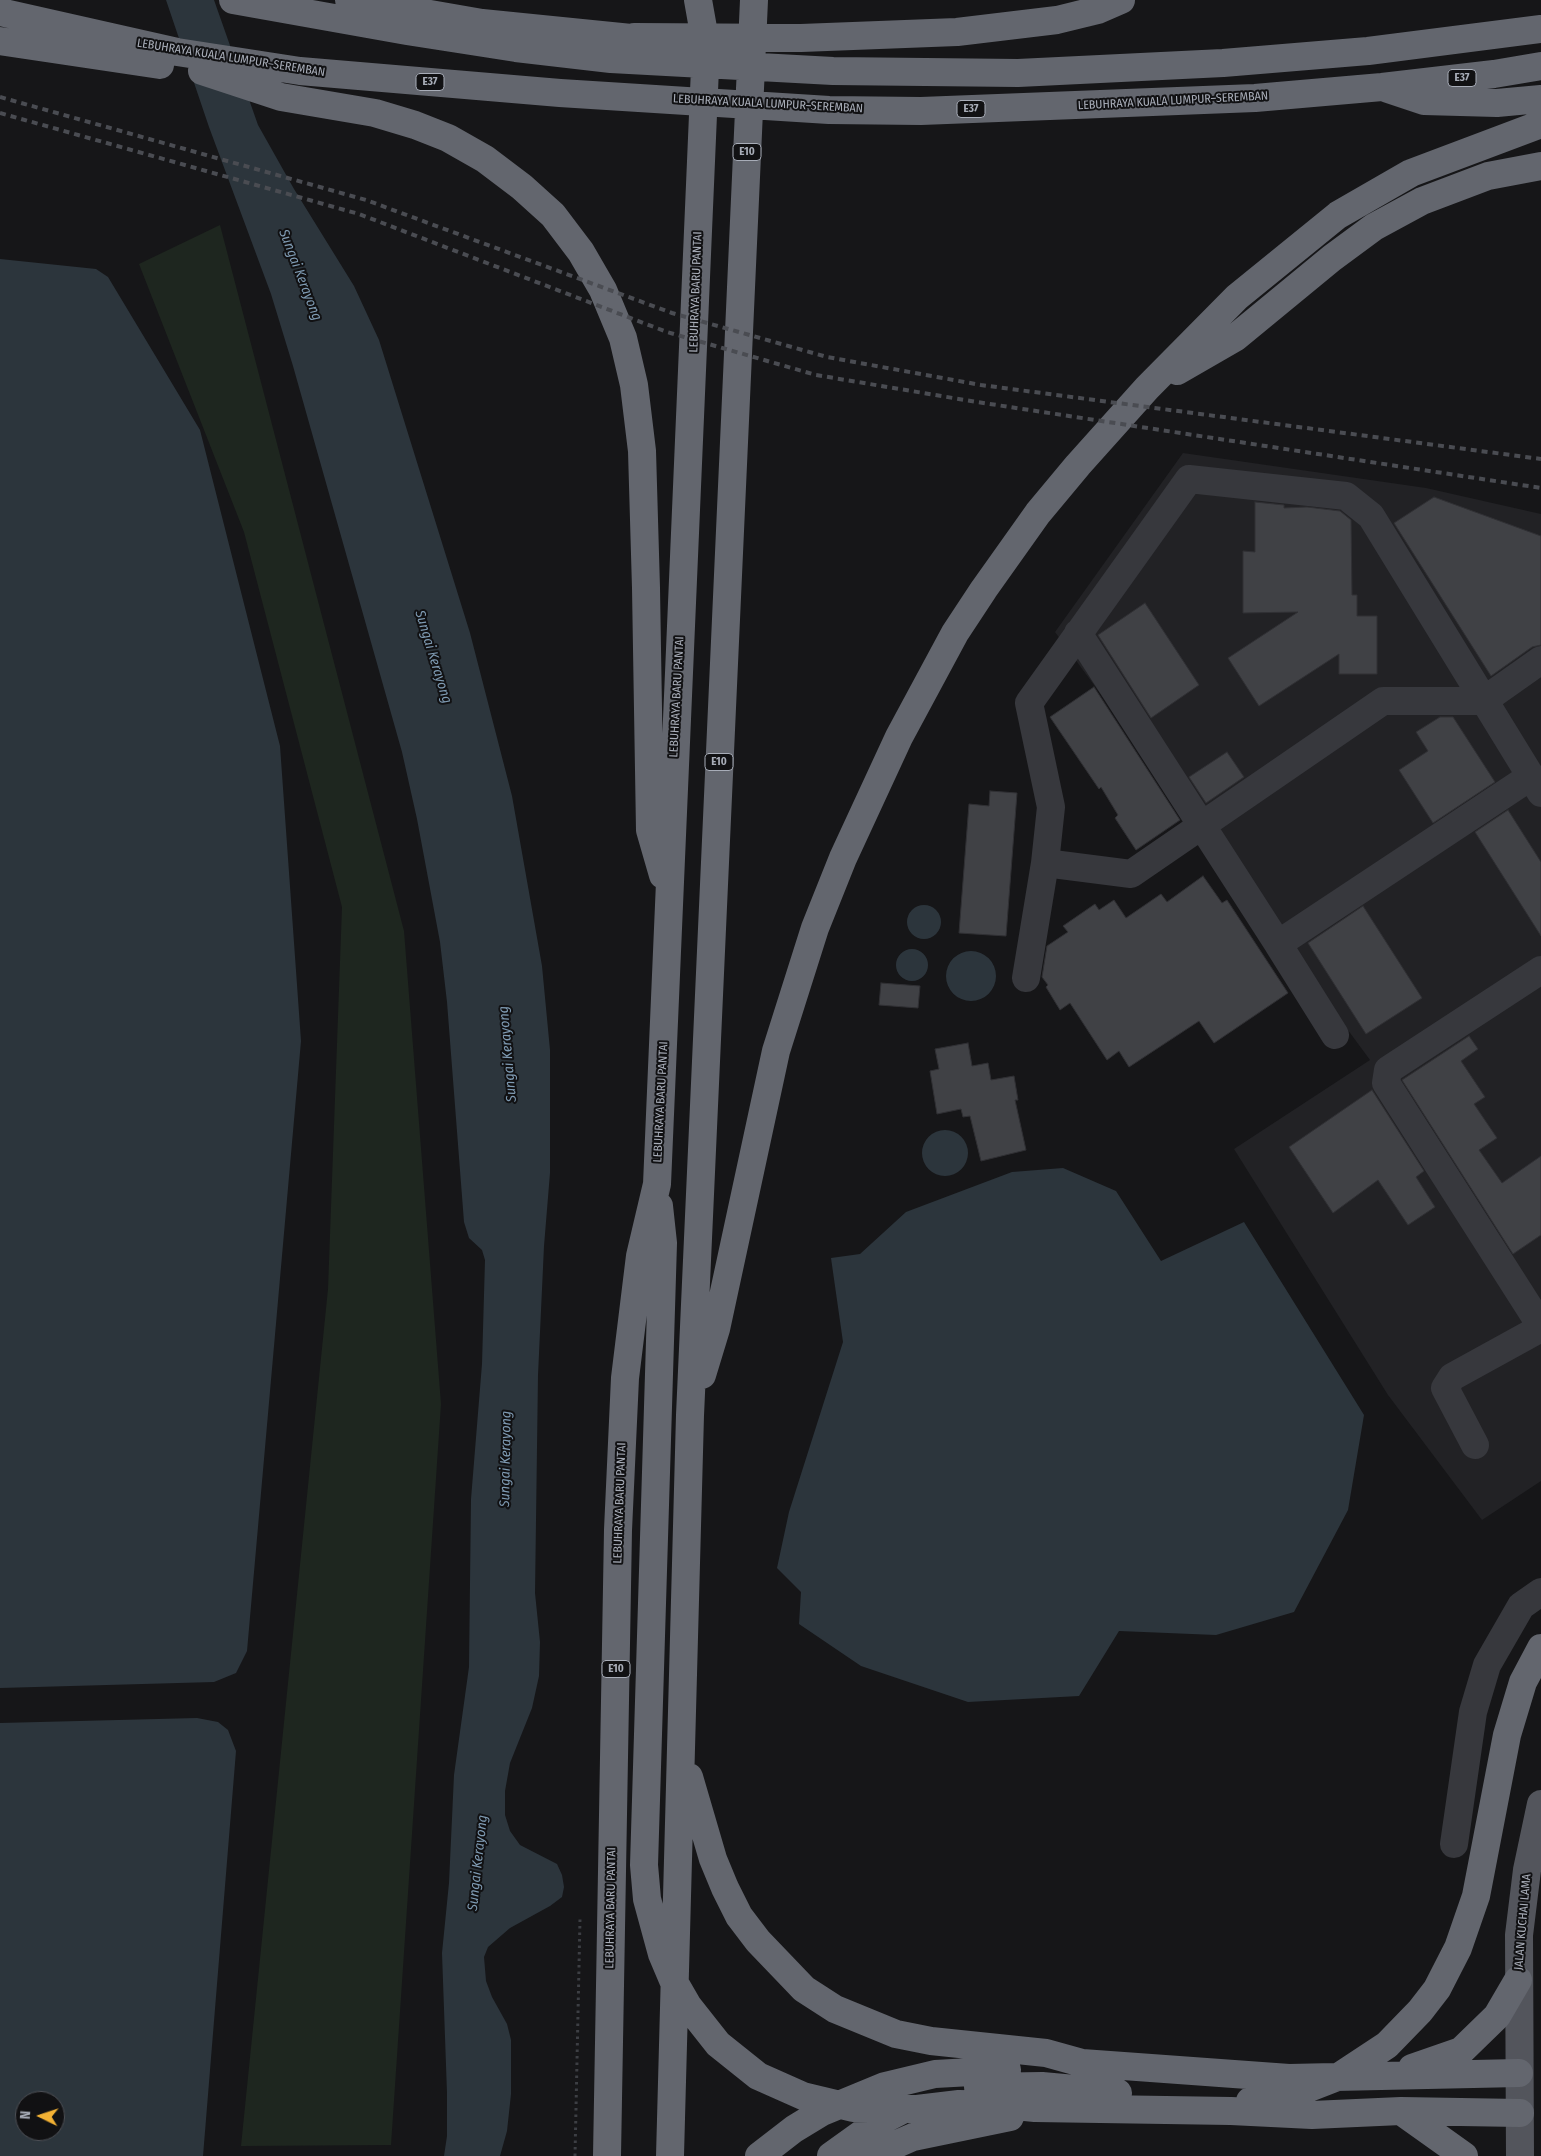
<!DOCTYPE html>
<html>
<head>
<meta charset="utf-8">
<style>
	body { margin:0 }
	#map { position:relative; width:1541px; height:2156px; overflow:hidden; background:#161618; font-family:"Fira Sans Condensed",sans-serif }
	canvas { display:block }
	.north { position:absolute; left:15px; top:2091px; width:50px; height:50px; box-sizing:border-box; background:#111113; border:1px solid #4d4f55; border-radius:50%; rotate:274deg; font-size:14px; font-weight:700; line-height:20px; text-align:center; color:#a8adb8 }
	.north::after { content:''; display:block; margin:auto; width:18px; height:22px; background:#f2b134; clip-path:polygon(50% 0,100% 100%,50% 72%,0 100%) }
</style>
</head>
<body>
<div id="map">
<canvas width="1541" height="2156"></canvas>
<div class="north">N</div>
</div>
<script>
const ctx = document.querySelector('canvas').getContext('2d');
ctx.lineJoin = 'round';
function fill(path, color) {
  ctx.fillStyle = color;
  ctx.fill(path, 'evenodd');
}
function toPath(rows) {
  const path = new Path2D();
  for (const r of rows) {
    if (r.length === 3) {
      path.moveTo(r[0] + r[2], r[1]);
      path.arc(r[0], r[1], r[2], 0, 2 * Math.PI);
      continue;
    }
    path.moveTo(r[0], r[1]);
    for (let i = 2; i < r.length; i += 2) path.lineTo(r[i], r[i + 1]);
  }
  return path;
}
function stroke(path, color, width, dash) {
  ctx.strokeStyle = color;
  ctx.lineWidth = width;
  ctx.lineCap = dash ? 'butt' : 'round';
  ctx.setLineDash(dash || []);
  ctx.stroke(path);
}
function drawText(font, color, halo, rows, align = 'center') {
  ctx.font = font + ' "Fira Sans Condensed",sans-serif';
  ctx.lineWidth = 4;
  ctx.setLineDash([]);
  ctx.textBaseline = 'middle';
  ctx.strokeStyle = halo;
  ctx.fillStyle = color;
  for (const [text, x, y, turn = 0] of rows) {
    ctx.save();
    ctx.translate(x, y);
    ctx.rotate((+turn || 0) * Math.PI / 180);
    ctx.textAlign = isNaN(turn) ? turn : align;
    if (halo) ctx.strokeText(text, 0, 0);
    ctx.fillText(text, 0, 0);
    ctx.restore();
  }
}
fill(toPath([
	[1183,453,1426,488,1541,514,1541,1481,1482,1520,1388,1395,1234,1149,1370,1060,1055,632]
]), '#222225');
fill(toPath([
	[220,225,404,931,441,1404,391,2145,241,2146,328,1289,342,907,244,532,139,264]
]), '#1e261f');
fill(toPath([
	[166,0,214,0,258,125,294,189,354,286,379,340,470,633,512,796,542,966,550,1050,550,1173,544,1246,538,1375,535,1593,540,1642,539,1676,532,1708,510,1763,505,1791,505,1815,510,1831,520,1845,557,1864,562,1875,564,1887,562,1897,550,1906,510,1928,488,1947,484,1957,486,1981,492,1997,507,2024,511,2040,511,2094,507,2131,500,2156,444,2156,447,2136,447,2093,442,1953,449,1883,454,1775,469,1667,471,1499,482,1364,485,1260,482,1250,469,1238,464,1222,447,1002,440,942,417,819,402,752,293,366,271,294,209,127],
	[0,259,96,269,108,277,200,430,280,746,301,1041,247,1651,236,1673,214,1682,0,1688],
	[924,922,17],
	[912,965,16],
	[971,976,25],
	[945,1153,23],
	[1063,1168,1116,1191,1161,1261,1244,1222,1364,1415,1348,1510,1294,1612,1216,1635,1119,1631,1079,1696,968,1702,861,1666,799,1624,801,1592,777,1568,789,1512,843,1342,831,1258,860,1254,906,1212,1012,1172],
	[197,1718,218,1722,228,1730,236,1751,203,2156,0,2156,0,1723],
	[25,2101,55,2101,55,2131,25,2131]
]), '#2c353c');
const building = toPath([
	[1434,497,1541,536,1541,645,1532,647,1491,676,1394,523,1434,497],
	[1255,502,1284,505,1284,508,1307,507,1340,511,1351,520,1352,595,1357,595,1357,616,1377,616,1377,674,1339,674,1339,654,1259,706,1228,658,1298,612,1243,613,1243,551,1255,552,1255,502],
	[1145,603,1199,685,1151,718,1098,635,1145,603],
	[1094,687,1180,820,1136,850,1115,818,1118,815,1101,787,1099,789,1050,717,1094,687],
	[1440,717,1453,717,1495,782,1433,823,1399,770,1428,751,1416,732,1440,717],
	[1227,752,1244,777,1206,803,1189,777,1227,752],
	[990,791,1017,793,1006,936,959,933,969,804,989,806,990,791],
	[1508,810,1541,862,1541,936,1475,832,1508,810],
	[1203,876,1222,903,1227,900,1288,993,1214,1043,1199,1021,1129,1067,1119,1051,1107,1060,1070,1003,1060,1010,1046,987,1048,985,1042,977,1047,946,1068,932,1063,926,1095,904,1099,910,1114,900,1126,918,1161,894,1167,902,1203,876],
	[1363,906,1422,998,1366,1034,1308,943,1363,906],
	[881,983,920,986,918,1008,879,1005,881,983],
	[1469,1036,1478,1049,1461,1061,1485,1097,1474,1104,1497,1138,1479,1150,1502,1183,1541,1156,1541,1235,1513,1254,1402,1080,1469,1036],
	[968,1043,972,1066,988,1063,991,1080,1014,1076,1018,1100,1015,1100,1026,1150,981,1161,970,1116,963,1117,961,1109,937,1114,930,1071,939,1069,935,1049,968,1043],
	[1372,1090,1424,1171,1416,1177,1435,1207,1408,1225,1378,1180,1333,1213,1289,1147,1372,1090]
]);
fill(building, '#404145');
stroke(building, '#303034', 1);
stroke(toPath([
	[575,2156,580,1919]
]), '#3d3f44', 3, [2.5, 4]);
stroke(toPath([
	[1078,633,1278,944],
	[1045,863,1131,874,1383,701,1483,701,1541,660],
	[1541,970,1388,1070,1386,1083,1541,1326],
	[1026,978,1045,863,1051,807,1029,703,1189,479,1346,496,1371,516,1541,793],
	[1335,1035,1278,944,1530,777],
	[1475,1445,1445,1388,1452,1377,1541,1328],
	[1454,1844,1473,1712,1487,1665,1521,1606,1541,1592]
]), '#37383d', 28);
stroke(toPath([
	[1520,2156,1519,1935,1527,1870,1541,1804]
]), '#53555c', 28);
stroke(toPath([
	[233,0,407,31,516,48,611,59,833,71,1018,73,1223,63,1368,51,1541,29],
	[349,0,482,23,651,40],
	[0,12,177,52,300,71,560,93,829,110,921,111,1255,98,1382,87,1494,74,1541,66],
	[634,37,801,38,957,32,1057,20,1098,10,1121,0],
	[0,41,160,65],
	[202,71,281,97,375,113,415,125,448,138,485,159,522,187,553,215,581,252,603,290,623,338,634,385,642,451,646,588,650,830,663,875],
	[1388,89,1424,101,1497,103,1541,99],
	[1177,371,1236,337,1332,258,1374,227,1422,201,1488,176,1541,166],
	[659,1206,663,1243,644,1865,647,1899,662,1954,673,1980,688,2006,718,2044,758,2076,803,2096,853,2108,917,2109,959,2104,1005,2105,1035,2108,1231,2111,1312,2115,1401,2111,1520,2113],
	[702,1375,716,1329,776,1051,815,928,843,858,899,737,955,633,984,589,1038,513,1078,465,1147,388,1237,297,1338,215,1411,173,1541,124],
	[689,1777,713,1859,725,1888,739,1916,758,1941,804,1989,835,2009,896,2034,931,2041,1046,2053,1082,2063,1289,2078,1519,2073],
	[1412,2068,1461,2051,1497,2016,1518,1980],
	[978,2087,1042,2086,1118,2093],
	[1250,2101,1262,2100,1304,2090,1340,2076,1387,2045,1420,2011,1437,1989,1458,1948,1476,1896,1507,1735,1523,1682,1541,1648],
	[1401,2111,1464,2156],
	[607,2156,618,1530,625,1378,640,1256,657,1184,706,45,698,0],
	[670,2156,690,1415,754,0],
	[759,2156,794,2129,822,2112,885,2086,935,2074,1007,2070],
	[831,2156,877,2123,904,2109],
	[869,2156,913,2137,1010,2117]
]), '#63666e', 28);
stroke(toPath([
	[0,97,366,200,672,313,827,357,981,385,1541,459],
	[0,113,359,214,667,332,816,375,977,402,1541,488]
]), '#4a4c52', 4, [6, 5]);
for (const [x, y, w] of [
	[1462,78,28],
	[430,82,28],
	[971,109,28],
	[747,152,28],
	[719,762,28],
	[616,1669,28]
]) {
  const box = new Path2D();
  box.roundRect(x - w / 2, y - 8.5, w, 17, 4);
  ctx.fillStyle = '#111113';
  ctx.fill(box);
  stroke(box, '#a8adb8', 1);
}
drawText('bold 11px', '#a8adb8', null, [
	["E37",1462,78],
	["E37",430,82],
	["E37",971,109],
	["E10",747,152],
	["E10",719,762],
	["E10",616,1669]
]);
drawText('12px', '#a8adb8', '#111113', [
	["LEBUHRAYA KUALA LUMPUR–SEREMBAN",231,58,9],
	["LEBUHRAYA KUALA LUMPUR–SEREMBAN",1173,101,-3],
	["LEBUHRAYA KUALA LUMPUR–SEREMBAN",768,104,3],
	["LEBUHRAYA BARU PANTAI",696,292,-88],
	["LEBUHRAYA BARU PANTAI",677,697,-87],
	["LEBUHRAYA BARU PANTAI",661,1102,-87],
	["LEBUHRAYA BARU PANTAI",620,1503,-88],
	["LEBUHRAYA BARU PANTAI",611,1908,-89],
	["JALAN KUCHAI LAMA",1523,1922,-85]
]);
drawText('italic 14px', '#7f9bb3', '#111113', [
	["Sungai Kerayong",300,275,69],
	["Sungai Kerayong",433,657,73],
	["Sungai Kerayong",508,1054,-95],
	["Sungai Kerayong",506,1459,-89],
	["Sungai Kerayong",478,1863,-84]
]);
</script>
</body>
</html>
